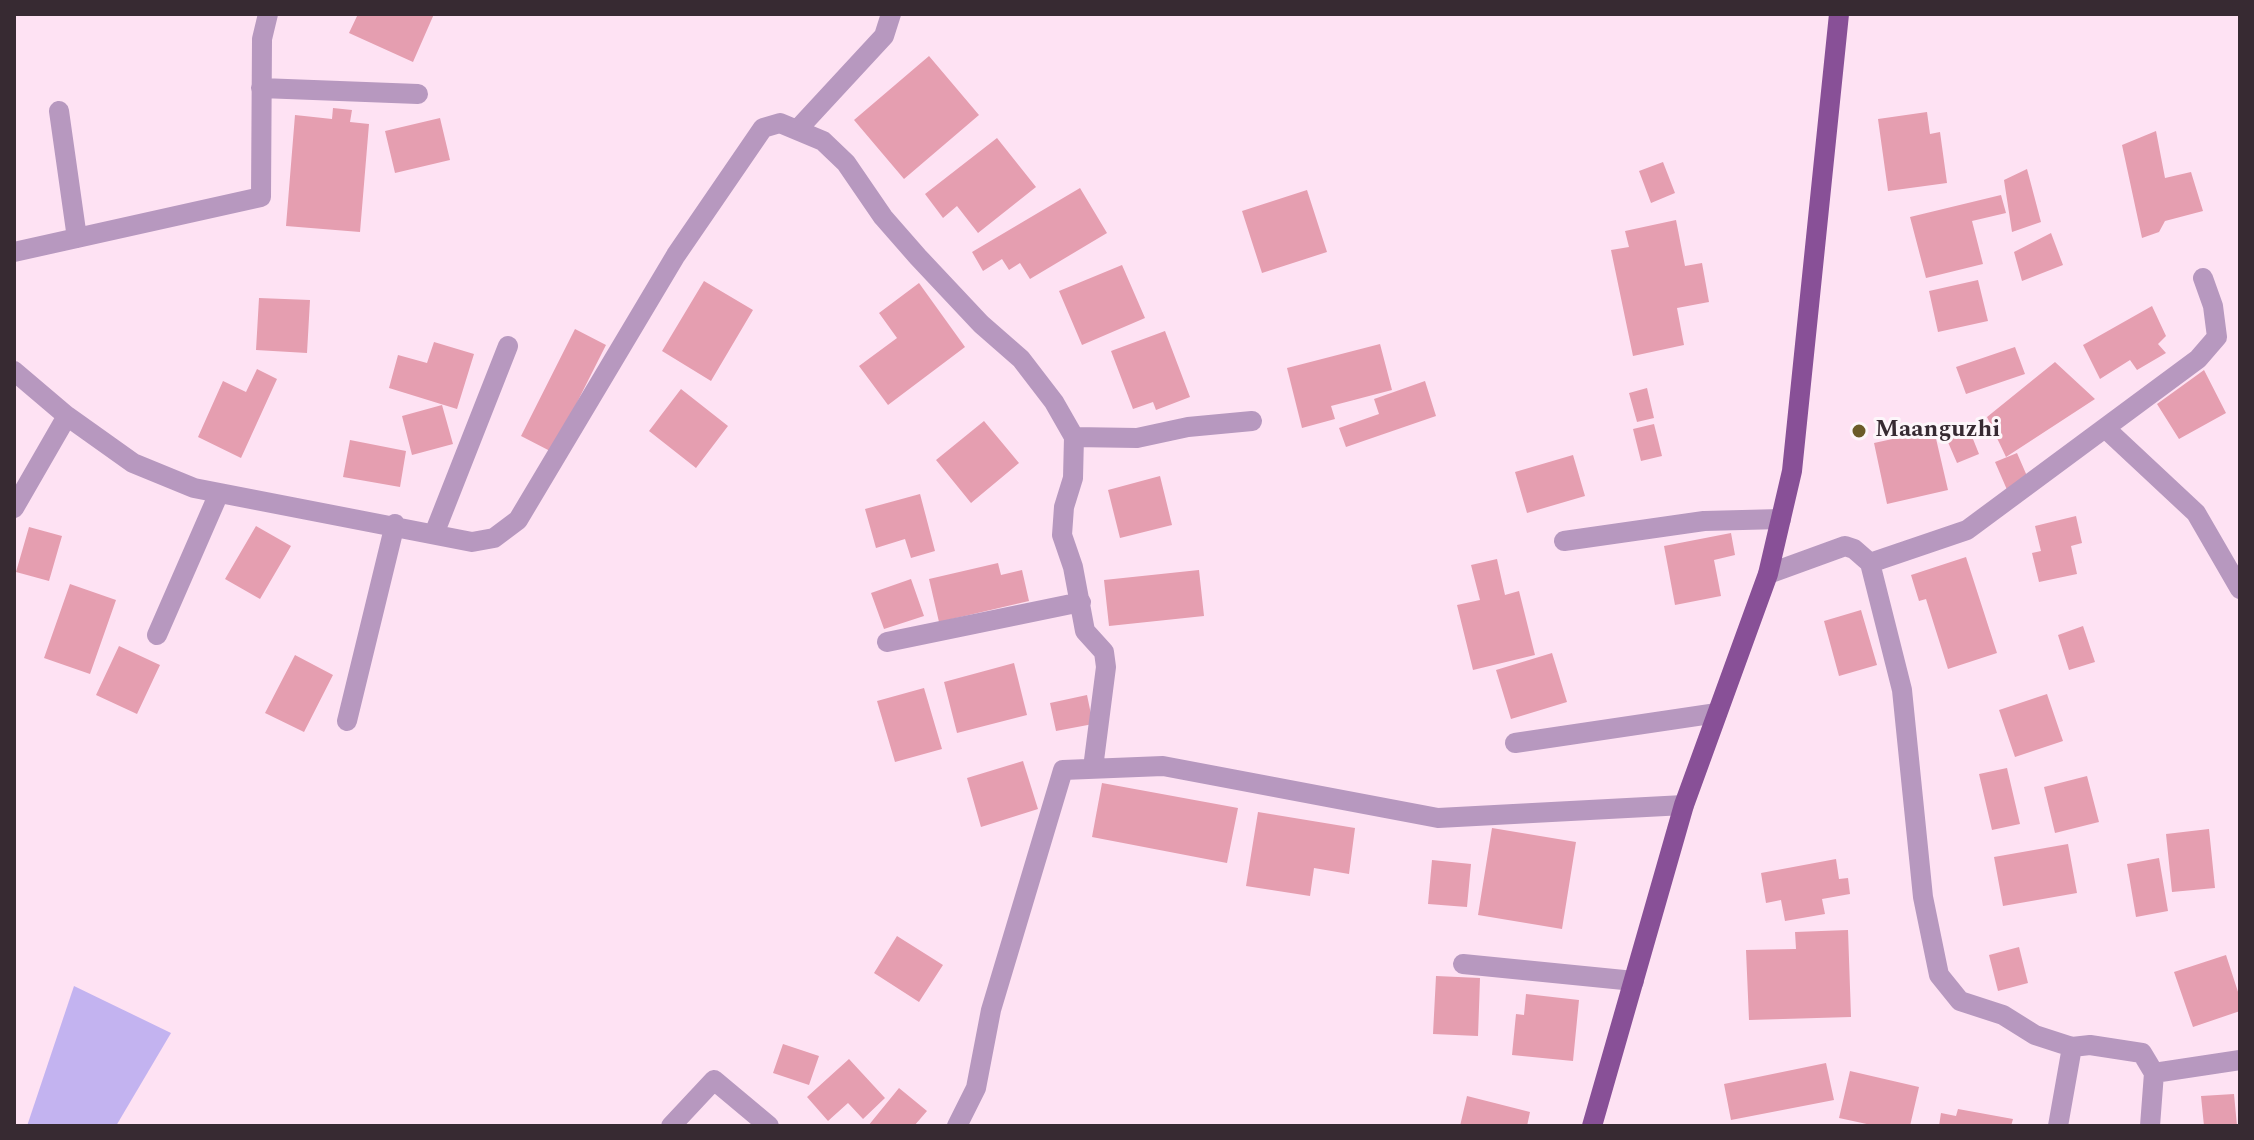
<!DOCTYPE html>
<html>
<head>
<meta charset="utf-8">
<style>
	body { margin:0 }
	#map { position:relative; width:2254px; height:1140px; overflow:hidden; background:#fee2f3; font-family:Spectral,serif }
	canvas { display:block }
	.frame { position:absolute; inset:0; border:16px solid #372a32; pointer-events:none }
</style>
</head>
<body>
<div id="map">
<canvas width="2254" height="1140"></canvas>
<div class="frame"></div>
</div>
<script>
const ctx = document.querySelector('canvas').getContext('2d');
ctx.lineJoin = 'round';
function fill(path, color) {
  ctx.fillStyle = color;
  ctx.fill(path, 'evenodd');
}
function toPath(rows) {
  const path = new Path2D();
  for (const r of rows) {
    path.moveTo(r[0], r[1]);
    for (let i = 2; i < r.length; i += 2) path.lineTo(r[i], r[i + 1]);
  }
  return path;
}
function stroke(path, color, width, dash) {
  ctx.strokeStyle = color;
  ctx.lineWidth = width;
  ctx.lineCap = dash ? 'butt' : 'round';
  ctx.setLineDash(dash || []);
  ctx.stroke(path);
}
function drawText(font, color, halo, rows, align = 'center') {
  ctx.font = font + ' Spectral,serif';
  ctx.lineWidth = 6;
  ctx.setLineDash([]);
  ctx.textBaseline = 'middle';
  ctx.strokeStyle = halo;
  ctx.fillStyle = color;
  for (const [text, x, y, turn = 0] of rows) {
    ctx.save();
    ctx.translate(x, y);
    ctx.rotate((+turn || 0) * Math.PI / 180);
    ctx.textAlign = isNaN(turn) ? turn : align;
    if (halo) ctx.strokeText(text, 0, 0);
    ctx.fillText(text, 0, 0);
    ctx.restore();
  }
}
fill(toPath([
	[74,986,171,1033,116,1126,27,1126]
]), '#c3b3f0');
fill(toPath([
	[358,14,434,14,413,62,349,33],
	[929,56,979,115,904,179,854,120],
	[333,108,352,110,350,122,369,124,360,232,286,226,295,115,332,119],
	[1927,112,1930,134,1940,132,1947,183,1888,191,1878,119],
	[440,118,450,160,395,173,385,131],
	[2156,131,2165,178,2191,172,2203,211,2165,221,2159,232,2142,238,2122,145],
	[997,138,1036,187,978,233,957,206,943,218,925,194],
	[1663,162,1675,193,1651,203,1639,171],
	[2027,169,2041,222,2012,232,2004,180],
	[1080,188,1107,233,1030,279,1020,263,1009,270,1002,259,983,271,972,252],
	[1307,190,1327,252,1262,273,1242,211],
	[2001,195,2006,213,1972,221,1983,264,1926,278,1910,217],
	[1676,220,1685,266,1702,263,1709,302,1677,308,1684,345,1633,356,1611,250,1629,247,1625,231],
	[2051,233,2063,265,2022,281,2014,252],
	[1122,265,1145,318,1082,345,1059,291],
	[1978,280,1988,321,1938,332,1929,291],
	[704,281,753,310,711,381,662,351],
	[919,283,965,347,888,405,859,366,897,338,879,313],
	[259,298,310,300,307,353,256,350],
	[2152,306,2166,336,2158,344,2166,353,2137,370,2130,360,2100,379,2083,345],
	[575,329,606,345,552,452,521,436],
	[1165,331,1190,397,1156,410,1153,402,1133,409,1111,351],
	[434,342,474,354,457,409,389,388,398,355,427,363],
	[1380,344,1392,390,1331,406,1335,419,1302,428,1287,368],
	[2015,347,2025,374,1966,394,1956,367],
	[2055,362,2095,399,2006,457,1987,417],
	[257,369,277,379,241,458,198,437,223,381,246,392],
	[2204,370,2226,413,2179,439,2157,404],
	[1425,381,1436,416,1346,447,1339,428,1379,414,1374,399],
	[1647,388,1654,418,1637,422,1629,393],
	[681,389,728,426,696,468,649,431],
	[442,405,453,444,412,455,402,416],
	[984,421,1019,463,971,503,936,460],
	[1654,424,1662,456,1641,461,1633,429],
	[1967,424,1979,454,1957,463,1944,433],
	[1934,430,1948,490,1887,504,1874,443],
	[350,440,406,451,400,487,343,477],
	[2017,453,2030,483,2008,492,1995,462],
	[1573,455,1585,496,1527,513,1515,472],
	[1160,476,1172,525,1120,538,1108,490],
	[920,494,935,551,911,558,905,539,876,548,865,509],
	[2076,516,2082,543,2071,546,2077,574,2039,582,2032,553,2041,551,2035,526],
	[256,526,291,546,260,599,225,579],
	[29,527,62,536,49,581,16,572],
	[1731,533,1735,555,1714,560,1721,596,1675,605,1664,546],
	[1966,557,1997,653,1948,669,1926,599,1919,601,1911,575],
	[1497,559,1505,595,1519,591,1535,655,1473,670,1457,605,1480,600,1471,565],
	[998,563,1001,575,1022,570,1029,601,939,622,929,579],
	[1199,570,1204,616,1109,626,1104,580],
	[911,579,924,616,884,629,871,593],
	[70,584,116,600,90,674,44,658],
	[1861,610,1877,665,1839,676,1824,621],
	[2083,626,2095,662,2069,670,2058,635],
	[119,646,160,665,137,714,96,695],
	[1552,653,1567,702,1511,719,1496,670],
	[295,655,333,675,304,732,265,713],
	[1014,663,1027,715,957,733,944,682],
	[924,688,942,749,895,762,877,701],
	[2047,694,2063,741,2015,757,1999,710],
	[1087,695,1093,724,1056,731,1050,703],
	[1023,761,1038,809,981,827,967,778],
	[2007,768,2020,824,1992,830,1979,774],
	[2087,776,2099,822,2055,833,2044,787],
	[1102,783,1238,808,1227,863,1092,837],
	[1258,812,1355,828,1349,874,1314,868,1310,896,1246,886],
	[1492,828,1576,842,1562,929,1478,915],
	[2209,829,2215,888,2172,892,2166,834],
	[2068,844,2077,893,2003,906,1994,857],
	[2159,858,2168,911,2136,917,2127,864],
	[1836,859,1839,879,1848,878,1850,894,1822,899,1825,914,1785,921,1781,900,1766,903,1761,873],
	[1432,860,1471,864,1467,907,1428,904],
	[1848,930,1851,1017,1749,1020,1746,950,1796,949,1795,932],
	[897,936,943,965,919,1002,874,973],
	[2019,947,2028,983,1998,991,1989,955],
	[2226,955,2240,998,2240,1011,2193,1027,2174,972],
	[1436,976,1480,978,1478,1036,1433,1034],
	[1526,994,1579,1000,1573,1061,1512,1055,1516,1014,1524,1015],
	[783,1044,819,1056,809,1085,773,1073],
	[849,1059,885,1098,863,1119,848,1103,828,1121,807,1097],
	[1826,1063,1834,1100,1731,1120,1724,1084],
	[1850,1071,1919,1087,1910,1126,1876,1126,1839,1118],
	[899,1088,927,1111,914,1126,868,1126],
	[2234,1094,2237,1126,2204,1126,2201,1096],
	[1467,1096,1530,1112,1527,1126,1460,1126],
	[1958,1109,2013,1119,2011,1126,1939,1126,1941,1113,1956,1116]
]), '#e59eb0');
stroke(toPath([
	[261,88,418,94],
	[59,111,77,238],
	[797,130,884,36,891,14],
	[14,252,261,197,262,39,268,14],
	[14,371,67,416,133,463,194,488,472,542,494,538,518,520,676,255,763,128,780,123,823,141,846,163,883,217,918,257,981,324,1021,359,1054,402,1074,437,1073,478,1064,507,1062,535,1073,567,1085,631,1104,652,1106,667,1093,768],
	[2105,428,2196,513,2240,589],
	[1074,437,1137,438,1188,427,1252,421],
	[14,508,67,416],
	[434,534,508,346],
	[1564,541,1704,521,1781,519],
	[1870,563,1967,530,2198,359,2217,337,2213,306,2203,278],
	[1768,574,1845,546,1854,549,1870,563,1902,690,1923,897,1939,975,1960,1001,2003,1015,2035,1035,2072,1047,2058,1126],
	[157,635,219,493],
	[887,642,1081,602],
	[347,721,395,524],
	[1515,743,1717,713],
	[1463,964,1634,981],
	[2072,1047,2090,1045,2142,1053,2154,1073,2150,1126],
	[2154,1073,2240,1060],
	[671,1126,714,1080,769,1126],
	[957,1126,976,1088,991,1010,1063,770,1163,766,1438,818,1684,805]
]), '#b798bf', 20);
stroke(toPath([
	[1592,1126,1684,805,1768,574,1792,471,1839,14]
]), '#885097', 20);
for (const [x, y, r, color] of [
	[1859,431,8,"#6b5c29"]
]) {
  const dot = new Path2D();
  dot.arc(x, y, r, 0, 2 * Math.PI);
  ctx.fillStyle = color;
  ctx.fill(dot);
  stroke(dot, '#fdf6fa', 3);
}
drawText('bold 24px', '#372a32', '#fdf6fa', [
	["Maanguzhi",1875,431]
], 'left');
</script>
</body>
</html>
